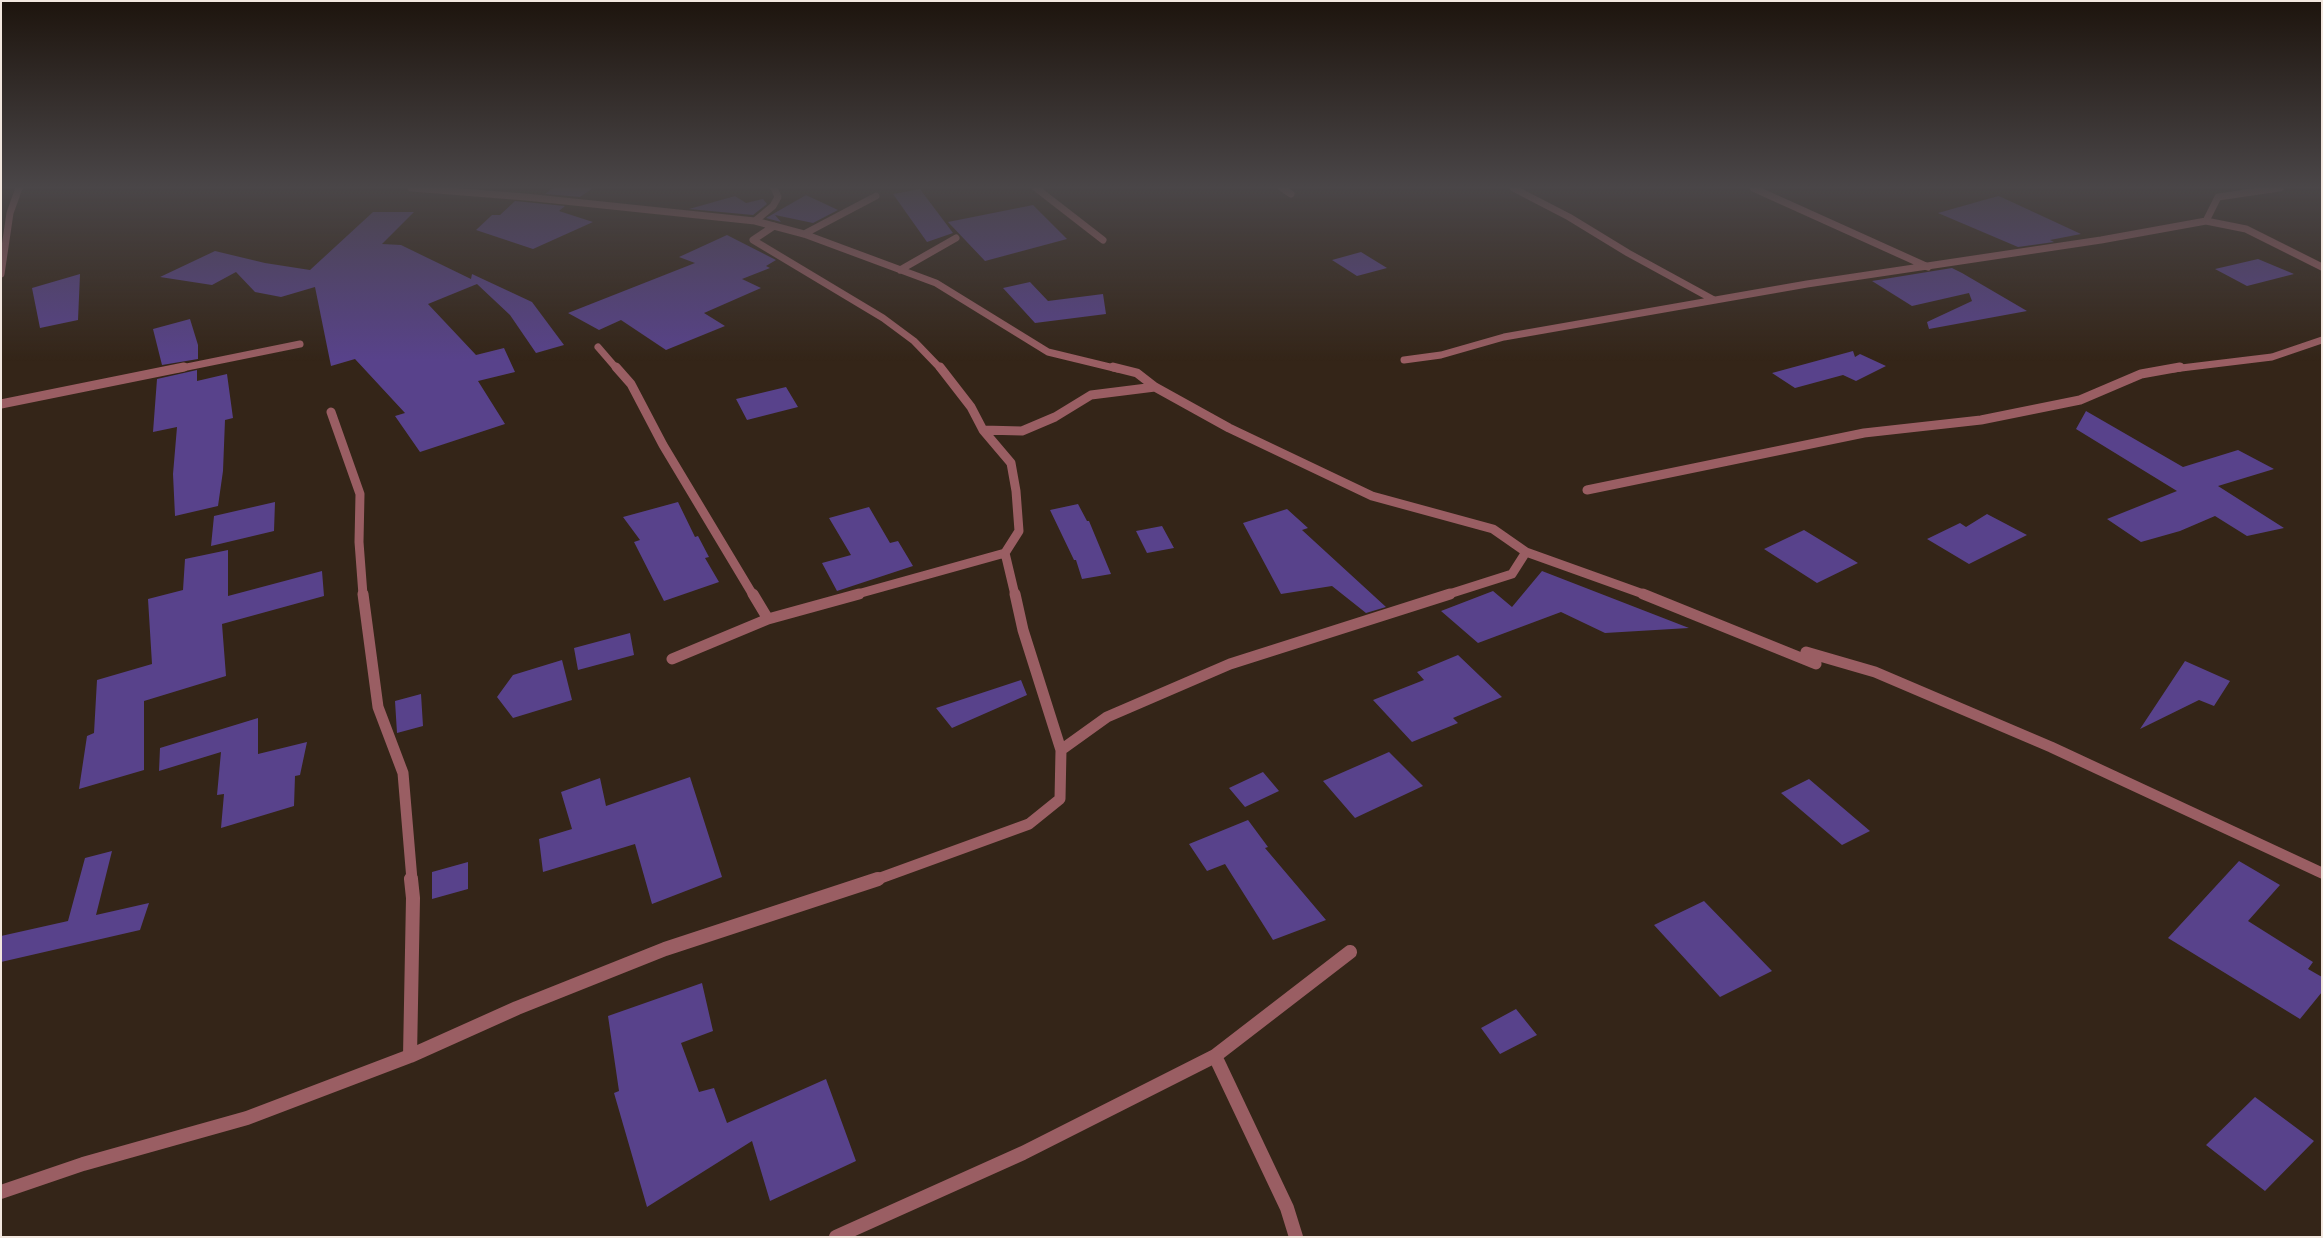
<!DOCTYPE html>
<html>
<head>
<meta charset="utf-8">
<style>
	body { margin:0 }
	#map { position:relative; width:2323px; height:1238px; overflow:hidden; background:#342518; font-family:"DejaVu Sans",sans-serif }
	canvas { display:block }
	.frame { position:absolute; inset:0; border:2px solid #f2e7df; pointer-events:none }
</style>
</head>
<body>
<div id="map">
<canvas width="2323" height="1238"></canvas>
<div class="frame"></div>
</div>
<script>
const ctx = document.querySelector('canvas').getContext('2d');
ctx.lineJoin = 'round';
function fill(path, color) {
  ctx.fillStyle = color;
  ctx.fill(path, 'evenodd');
}
function toPath(rows) {
  const path = new Path2D();
  for (const r of rows) {
    path.moveTo(r[0], r[1]);
    for (let i = 2; i < r.length; i += 2) path.lineTo(r[i], r[i + 1]);
  }
  return path;
}
function stroke(path, color, width, dash) {
  ctx.strokeStyle = color;
  ctx.lineWidth = width;
  ctx.lineCap = dash ? 'butt' : 'round';
  ctx.setLineDash(dash || []);
  ctx.stroke(path);
}
fill(toPath([
	[553,188,593,188,580,197,545,194],
	[920,189,953,233,927,242,893,194],
	[806,195,838,210,813,223,775,215,781,222,766,218],
	[735,196,746,203,763,199,767,204,753,215,689,209],
	[1998,196,1999,196,2081,234,2050,240,2054,242,2018,247,1938,213],
	[515,201,565,206,559,211,593,222,533,249,476,230,492,215,500,215],
	[1033,205,1067,239,985,261,948,222],
	[373,212,414,212,382,244,401,245,471,279,472,274,532,302,564,345,536,353,510,315,477,284,428,304,476,355,504,348,515,372,478,381,505,424,420,452,395,416,405,413,355,359,331,366,315,287,281,297,255,292,236,272,212,285,160,277,215,251,265,263,310,270],
	[727,235,776,260,766,266,770,268,742,279,761,288,704,313,725,326,666,350,621,320,599,330,568,313,695,263,679,257],
	[1361,252,1387,268,1357,276,1332,260],
	[2258,259,2294,274,2247,286,2215,269],
	[1952,268,1962,273,2027,311,1929,329,1927,322,1972,301,1969,293,1912,306,1872,281],
	[80,274,78,320,40,328,32,288],
	[1030,282,1048,301,1103,294,1106,314,1035,323,1003,288],
	[190,319,198,345,198,359,162,365,153,329],
	[1853,351,1855,357,1860,354,1886,366,1856,381,1843,375,1795,388,1772,373],
	[197,370,197,381,227,374,233,418,225,420,223,471,218,506,175,516,173,474,177,427,153,432,157,379],
	[786,387,798,407,747,420,736,399],
	[2086,411,2183,467,2238,450,2274,469,2218,486,2284,528,2247,536,2215,516,2180,531,2141,542,2107,519,2177,491,2076,429],
	[275,502,274,531,211,546,214,516],
	[678,502,695,537,698,536,709,557,705,558,719,582,664,601,634,542,640,540,623,517],
	[1078,504,1087,521,1089,521,1111,574,1082,579,1076,560,1074,560,1050,510],
	[869,507,890,543,898,541,913,566,837,591,822,563,851,555,829,518],
	[1287,509,1308,528,1302,530,1386,607,1366,613,1332,586,1281,594,1243,523],
	[1987,514,2027,535,1969,564,1927,539,1960,523,1966,527],
	[1162,526,1174,548,1147,553,1136,531],
	[1804,530,1858,563,1817,583,1764,549],
	[228,550,228,596,322,571,324,596,222,624,226,676,144,701,144,770,79,789,87,736,94,733,97,680,152,664,148,599,183,590,185,559],
	[1542,571,1689,628,1605,633,1561,612,1478,643,1441,611,1493,591,1512,607],
	[630,633,634,655,578,670,574,648],
	[1458,655,1502,697,1453,718,1458,723,1412,742,1373,700,1424,680,1417,672],
	[562,660,572,700,513,718,497,697,513,675],
	[2185,661,2230,681,2214,706,2199,700,2140,729],
	[1021,680,1027,695,952,728,936,708],
	[421,694,423,726,397,733,395,701],
	[258,718,258,754,307,742,300,775,295,776,294,806,221,828,224,794,217,795,221,752,159,771,160,748],
	[1389,752,1423,786,1355,818,1323,781],
	[1263,772,1279,791,1245,807,1229,788],
	[690,777,722,877,652,904,635,844,543,872,539,839,572,829,561,792,600,778,606,806],
	[1809,779,1870,831,1842,845,1781,793],
	[1248,820,1268,847,1265,848,1326,920,1273,940,1225,864,1207,871,1189,844],
	[112,851,96,915,149,903,140,930,1,962,1,936,68,921,85,858],
	[2239,861,2280,885,2248,921,2313,962,2308,969,2322,977,2322,992,2300,1019,2168,938],
	[468,862,468,889,432,899,432,872],
	[1704,901,1772,971,1720,997,1654,925],
	[702,983,713,1031,681,1043,699,1092,714,1088,727,1123,826,1079,856,1161,770,1201,752,1141,647,1207,614,1093,619,1091,608,1016],
	[1516,1009,1537,1035,1500,1054,1481,1028],
	[2255,1097,2314,1141,2265,1191,2206,1145]
]), '#58428b');
stroke(toPath([
	[411,188,526,197,755,221],
	[774,188,778,197,773,206,755,221,804,234,936,283,1048,352,1118,369],
	[1036,188,1103,240],
	[1282,188,1291,194],
	[1513,188,1569,217,1628,253,1714,300],
	[1753,188,1928,267],
	[2206,221,2246,229,2322,267],
	[774,226,753,240,883,318,914,341,941,369],
	[804,234,876,196],
	[900,270,956,238],
	[1,274,10,213,19,188],
	[598,347,617,369],
	[1404,360,1441,355,1504,337,1807,284,2101,240,2206,221,2218,197,2280,188],
	[177,369,300,344],
	[2173,369,2272,357,2322,340]
]), '#9a5e63', 7);
stroke(toPath([
	[616,367,631,384,663,445,753,595],
	[940,367,971,407,983,430,1011,463,1016,491,1019,531,1005,553,1015,595],
	[1113,367,1137,373,1155,387,1229,428,1372,496,1493,529,1526,552,1646,595],
	[1,404,184,367],
	[331,412,360,494,359,542,363,595],
	[983,430,1022,431,1055,417,1091,395,1155,387],
	[1587,490,1864,433,1981,420,2080,400,2141,374,2180,367],
	[854,595,1005,553],
	[1446,595,1512,574,1526,552]
]), '#9a5e63', 9);
stroke(toPath([
	[363,594,378,707,403,773,412,880],
	[753,594,768,619],
	[1015,594,1023,630,1061,750],
	[1643,594,1816,664],
	[1806,652,1875,672,2051,747,2322,873],
	[672,659,768,619,859,594],
	[875,880,1029,824,1060,799,1061,750,1107,717,1230,664,1450,594]
]), '#9a5e63', 11);
stroke(toPath([
	[410,1056,413,898,411,879],
	[1215,1056,1287,1208,1296,1237],
	[1,1192,83,1164,247,1118,410,1056,517,1008,665,949,878,879],
	[836,1237,1023,1153,1215,1056,1350,952]
]), '#9a5e63', 14);
const sky = ctx.createLinearGradient(0, 0, 0, 361);
sky.addColorStop(0, '#1d140d');
sky.addColorStop(0.52, '#4a4648');
sky.addColorStop(1, '#4a464800');
ctx.fillStyle = sky;
ctx.fillRect(0, 0, 2323, 361);
</script>
</body>
</html>
